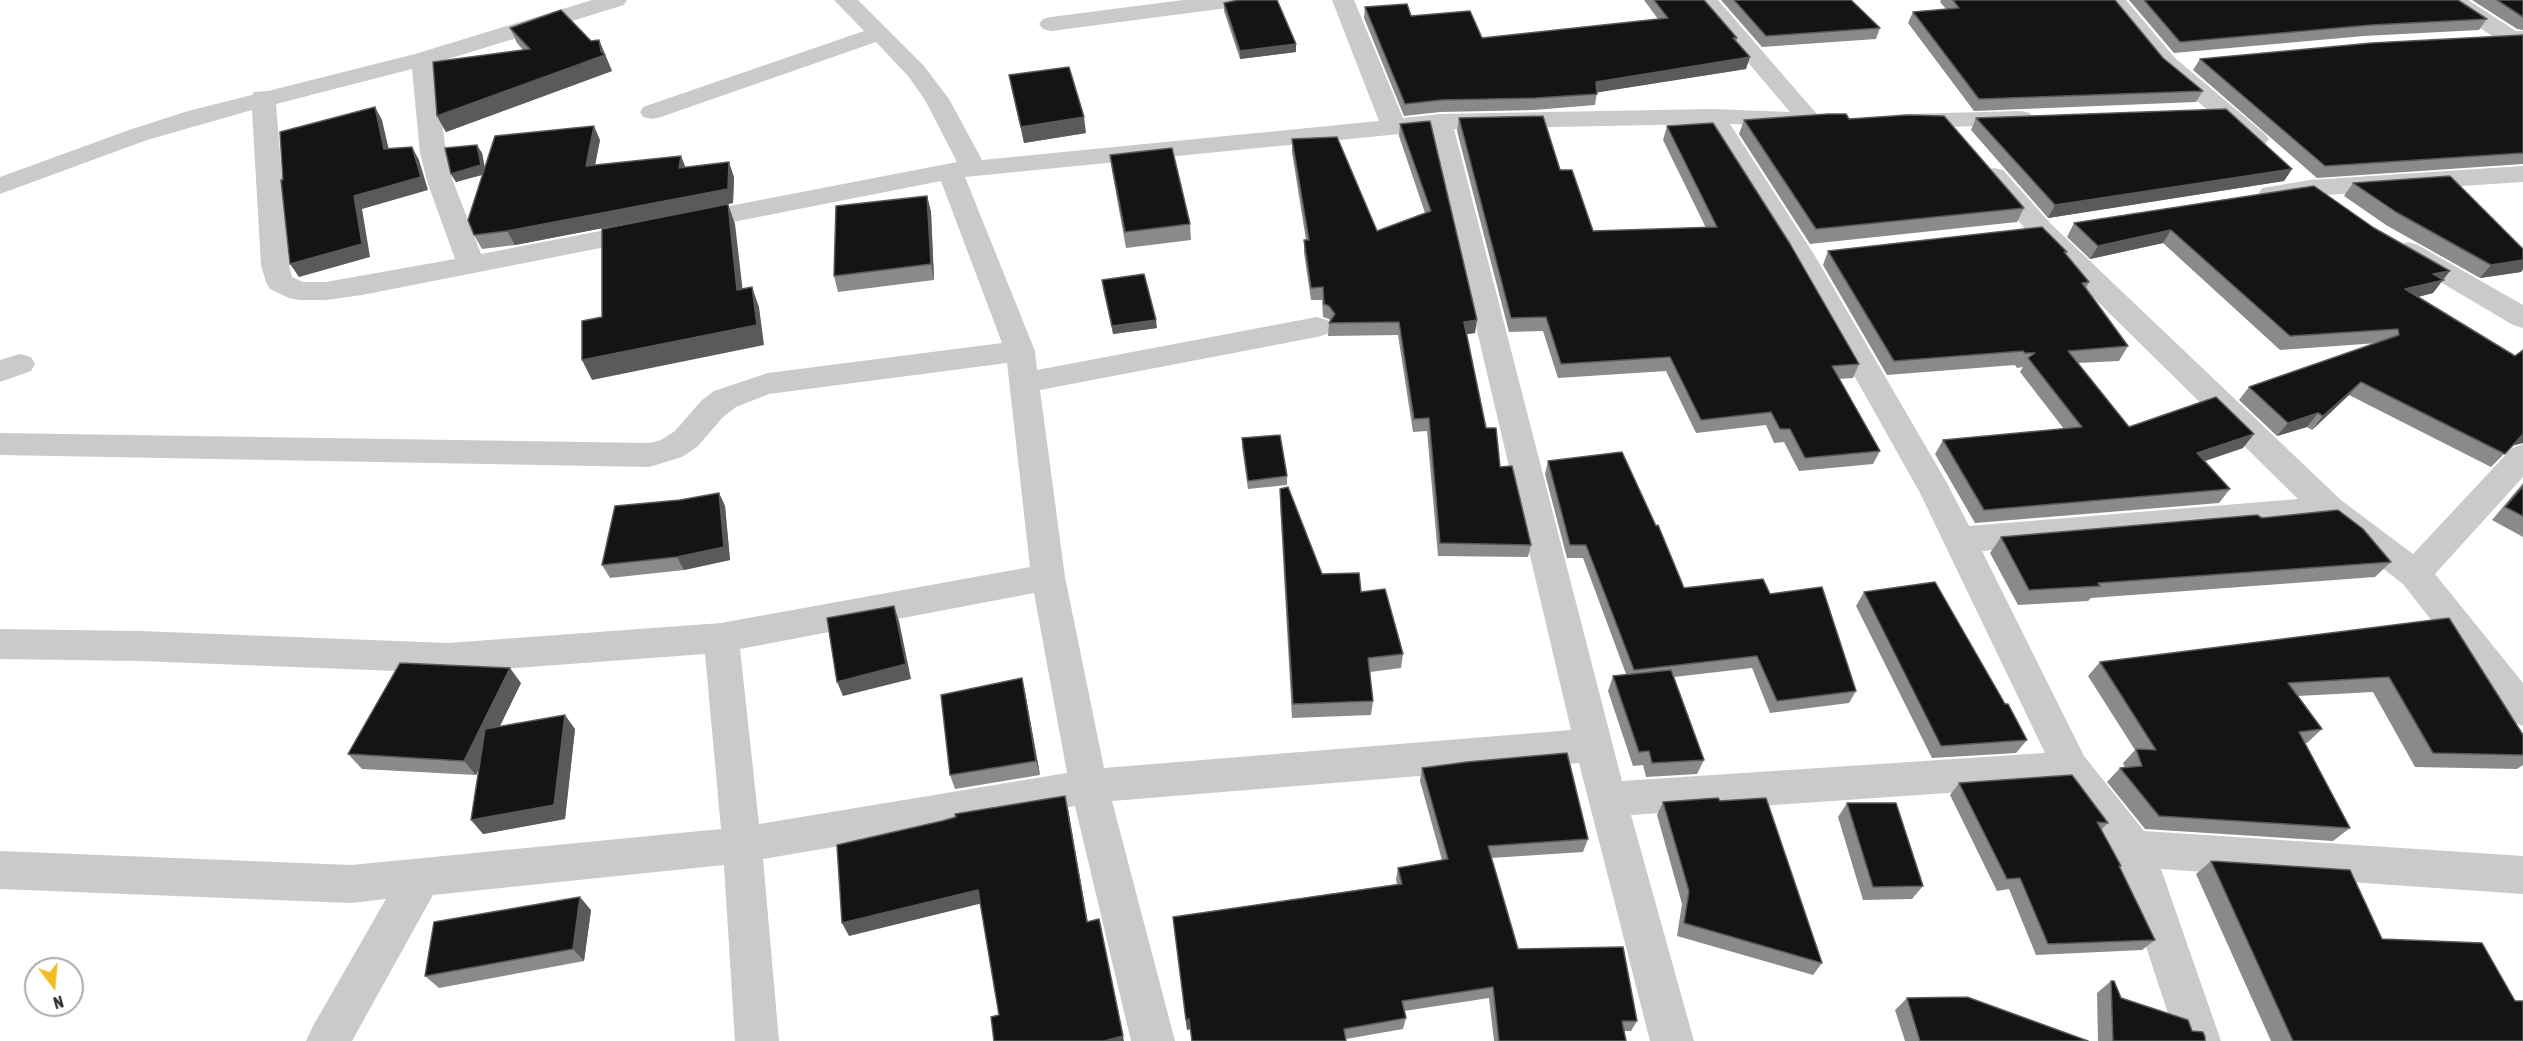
<!DOCTYPE html>
<html>
<head>
<meta charset="utf-8">
<style>
	body { margin:0 }
	#map { position:relative; width:2523px; height:1041px; overflow:hidden; background:#fff; font-family:"Asap Condensed",sans-serif }
	canvas { display:block }
	.north { position:absolute; left:24px; top:957px; width:60px; height:60px; box-sizing:border-box; background:#fff; border:2px solid #ababab; border-radius:50%; rotate:164deg; font-size:16px; font-weight:700; line-height:24px; text-align:center; color:#2d2d2d }
	.north::after { content:''; display:block; margin:auto; width:21px; height:27px; background:#f2bd20; clip-path:polygon(50% 0,100% 100%,50% 72%,0 100%) }
</style>
</head>
<body>
<div id="map">
<canvas width="2523" height="1041"></canvas>
<div class="north">N</div>
</div>
<script>
const ctx = document.querySelector('canvas').getContext('2d');
ctx.lineJoin = 'round';
function toPath(rows) {
  const path = new Path2D();
  for (const r of rows) {
    path.moveTo(r[0], r[1]);
    for (let i = 2; i < r.length; i += 2) path.lineTo(r[i], r[i + 1]);
  }
  return path;
}
function fill(path, color) {
  ctx.fillStyle = color;
  ctx.fill(path, 'evenodd');
}
function stroke(path, color, width, dash) {
  ctx.strokeStyle = color;
  ctx.lineWidth = width;
  ctx.lineCap = dash ? 'butt' : 'round';
  ctx.setLineDash(dash || []);
  ctx.stroke(path);
}
fill(toPath([
	[592,0,627,0,624,5,435,63,446,153,453,181,481,254,957,162,925,100,908,76,876,42,661,117,652,119,643,117,640,112,643,107,864,31,834,0,858,0,924,66,949,99,982,160,1379,121,1332,0,1354,0,1403,118,1440,114,1712,109,1790,112,1695,0,1718,0,1822,120,1819,125,1810,127,1730,124,1815,256,1947,483,1969,526,2298,499,2031,236,1981,176,1985,170,1994,168,2003,170,2051,224,2341,500,2413,554,2512,448,2523,444,2523,477,2435,574,2523,683,2523,726,2510,721,2403,584,2323,522,1982,551,2084,756,2144,831,2523,856,2523,894,2161,869,2221,1041,2177,1041,2117,858,2062,785,1631,815,1694,1041,1650,1041,1579,763,1112,801,1175,1041,1131,1041,1075,806,763,859,779,1041,735,1041,724,865,433,895,352,1041,306,1041,313,1026,386,899,351,903,0,889,0,851,351,865,721,829,705,654,448,673,140,661,0,659,0,629,140,631,448,643,721,623,1030,567,1007,363,769,394,736,407,723,417,697,447,682,457,649,467,0,455,0,433,649,443,661,440,675,431,701,401,714,391,768,373,1002,343,941,181,362,295,326,300,299,300,289,298,270,289,266,282,261,265,252,110,147,140,0,194,0,177,129,130,188,111,252,95,254,92,268,91,415,54,592,0],
	[412,69,420,153,427,181,455,259,326,282,303,282,292,277,289,265,276,104,412,69],
	[1704,124,1787,256,1920,493,2045,753,1622,781,1454,129,1704,124],
	[1430,131,1571,730,1104,768,1065,577,1040,390,1317,337,1327,334,1332,327,1327,320,1317,317,1037,370,1035,351,965,177,1430,131],
	[1034,593,1067,773,759,824,740,649,1034,593],
	[1183,0,1246,0,1243,5,1235,7,1051,31,1043,29,1039,24,1043,19,1051,17,1183,0],
	[2103,0,2126,0,2175,58,2265,134,2269,139,2265,144,2256,147,2247,144,2159,68,2103,0],
	[2442,0,2468,0,2516,31,2523,31,2523,45,2503,43,2445,5,2442,0],
	[2021,111,2030,113,2033,118,2030,123,2021,125,1905,128,1896,126,1893,121,1896,116,1905,114,2021,111],
	[2523,166,2523,182,2310,196,2271,202,2262,200,2258,194,2262,188,2310,180,2523,166],
	[2408,242,2418,245,2523,305,2523,328,2513,325,2398,257,2394,251,2398,245,2408,242],
	[20,354,31,357,35,364,31,371,0,382,0,360,20,354]
]), '#cacaca');
fill(toPath([
	[1644,0,1704,0,1737,38,1736,42,1746,69,1597,92,1595,105,1534,110,1440,112,1404,116,1364,18,1365,7,1411,16,1482,38,1658,19],
	[1721,0,1851,0,1880,28,1876,39,1762,47],
	[1941,0,2115,0,2163,58,2203,91,2196,102,1974,111,1908,23,1913,12,1946,9,1940,2],
	[2129,0,2458,0,2487,19,2479,30,2364,36,2174,53],
	[2472,0,2523,0,2523,30,2517,29],
	[1224,3,1296,52,1240,59,1224,11],
	[510,28,591,41,599,40,612,71,446,132,437,116,523,50,517,43],
	[2523,35,2523,164,2317,178,2193,70,2200,59],
	[1009,75,1086,133,1024,143,1012,91],
	[1459,118,1560,170,1593,231,1706,228,1663,140,1667,126,1859,364,1853,378,1839,379,1880,451,1873,464,1799,471,1784,442,1774,443,1766,425,1696,433,1666,371,1558,378,1543,331,1509,332,1457,131],
	[1976,118,2292,169,2284,181,2048,218,1971,130],
	[1849,119,2024,208,2017,222,1810,244,1739,134,1744,120],
	[1400,124,1475,333,1466,334,1486,428,1531,545,1528,557,1438,556,1427,431,1413,432,1398,335,1328,336,1329,323,1330,321,1329,319,1323,317,1322,300,1311,300,1304,253,1304,240,1306,240,1292,152,1292,139,1377,231,1425,213,1399,136],
	[600,140,595,165,681,156,685,167,734,177,733,203,515,245,482,249,474,235,483,174,456,182,451,174,482,153,485,169],
	[1110,155,1190,224,1191,240,1126,248,1112,171],
	[2353,183,2523,249,2523,269,2521,272,2480,278,2386,225,2344,196],
	[2314,186,2443,279,2433,293,2418,297,2515,356,2523,350,2523,443,2512,446,2491,467,2349,395,2312,430,2307,427,2277,436,2239,400,2249,387,2378,343,2280,350,2163,243,2090,259,2067,237,2074,223],
	[927,196,931,212,934,280,838,292,834,276],
	[1828,251,2066,254,2089,282,2086,288,2128,346,2119,361,2078,363,2129,427,2243,448,2205,461,2230,489,2219,503,1975,523,1935,454,1943,440,2064,429,2020,372,2023,367,2017,368,2015,365,1887,375,1823,265],
	[1102,280,1157,328,1113,334,1103,289],
	[1242,438,1287,476,1287,485,1248,489,1242,447],
	[1548,461,1684,588,1770,594,1856,691,1849,703,1770,713,1752,668,1674,677,1704,760,1697,774,1646,777,1643,765,1633,766,1608,691,1613,676,1626,674,1583,558,1567,558,1545,474],
	[2523,483,2523,537,2492,520],
	[1280,489,1322,574,1361,592,1403,654,1401,668,1370,672,1373,701,1371,715,1292,718,1280,504],
	[719,493,725,506,730,560,684,570,610,578,602,565,680,500],
	[2262,518,2391,562,2375,577,2091,598,2088,601,2018,605,1990,553,2001,537],
	[1864,592,2005,704,2027,740,2016,753,1932,758,1856,606],
	[2449,618,2523,735,2523,765,2517,769,2415,767,2373,692,2298,696,2322,729,2307,743,2304,743,2350,828,2333,841,2145,829,2107,782,2120,768,2125,768,2123,763,2135,750,2088,676,2100,662],
	[521,683,500,726,575,729,565,819,483,834,479,768,476,775,362,769,348,754],
	[1025,692,1040,775,955,789,950,775],
	[1422,768,1588,839,1583,852,1491,858,1518,949,1637,1021,1631,1031,1624,1031,1626,1041,1494,1041,1489,998,1404,1011,1406,1018,1403,1029,1346,1039,1190,1029,1187,1030,1173,917,1397,884,1396,880,1398,868,1442,860,1420,781],
	[1959,783,2108,823,2101,830,2121,866,2120,867,2155,940,2142,950,2036,955,2009,889,1997,891,1950,795],
	[1720,801,1822,963,1813,975,1677,936,1682,904,1657,815,1663,802],
	[1847,803,1923,886,1912,899,1863,900,1838,817],
	[2211,861,2515,1001,2523,1041,2271,1041,2196,874],
	[591,910,584,961,439,988,425,976],
	[2111,981,2121,998,2192,1031,2205,1041,2098,1041,2097,993],
	[1907,998,2088,1041,1905,1041,1895,1010]
]), '#8a8a8a');
fill(toPath([
	[599,40,612,71,446,132,437,116,601,51],
	[1296,44,1296,52,1240,59,1240,51],
	[1750,57,1746,69,1594,93,1596,82],
	[375,107,382,120,392,163,384,149],
	[1084,117,1086,133,1024,143,1021,127],
	[594,126,600,140,592,180,586,166],
	[477,145,482,153,486,174,456,182,451,174],
	[412,147,419,160,428,190,362,209,370,257,299,277,290,264,354,196],
	[681,156,687,171,679,168],
	[729,162,734,177,733,203,515,245,507,231],
	[2292,169,2284,181,2048,218,2055,205],
	[927,196,931,212,934,280,931,264],
	[728,204,735,224,745,310,737,290],
	[2171,230,2163,243,2090,259,2098,246],
	[2523,260,2523,269,2521,272,2480,278,2491,265],
	[2450,271,2433,293,2394,303,2405,289,2433,274],
	[752,287,759,307,764,345,592,380,582,360],
	[1156,320,1157,328,1113,334,1112,326],
	[1477,320,1475,333,1462,335,1464,322],
	[2361,382,2349,395,2312,430,2323,416],
	[2318,413,2307,427,2277,436,2288,423],
	[2254,434,2243,448,2187,467,2197,453],
	[2523,434,2523,443,2510,446],
	[719,493,725,506,730,560,684,570,677,557],
	[894,606,899,621,911,679,843,696,837,682],
	[510,668,521,683,476,775,464,761],
	[1022,678,1025,692,1040,775,1036,761],
	[565,715,575,729,565,819,483,834,471,820],
	[1065,796,1068,809,1090,935,1087,922],
	[978,890,983,903,849,936,842,923],
	[580,897,591,910,584,961,573,949],
	[1099,919,1124,1041,1104,1041],
	[1189,1019,1190,1029,1187,1030,1186,1020]
]), '#5a5a5a');
const building = toPath([
	[1238,0,1277,0,1296,44,1240,51,1224,3,1238,0],
	[1654,0,1704,0,1737,38,1733,38,1750,57,1596,82,1597,94,1536,98,1441,100,1405,104,1365,7,1407,4,1411,16,1470,11,1482,38,1668,18,1654,0],
	[1734,0,1851,0,1880,28,1766,36,1734,0],
	[1953,0,2115,0,2163,58,2203,91,1979,99,1913,12,1959,8,1953,0],
	[2144,0,2458,0,2487,19,2371,25,2180,42,2144,0],
	[2497,0,2523,0,2523,17,2497,0],
	[561,10,591,41,599,40,601,51,605,55,437,116,433,62,530,49,510,28,561,10],
	[2523,35,2523,153,2325,166,2200,59,2372,43,2523,35],
	[1069,67,1084,117,1021,127,1009,75,1069,67],
	[375,107,384,149,412,147,421,177,354,196,362,244,290,264,281,180,283,180,280,132,375,107],
	[2226,109,2292,169,2055,205,1976,118,2226,109],
	[1828,114,1846,114,1849,119,1908,115,1944,116,2024,208,1816,229,1744,120,1828,114],
	[1543,116,1560,170,1572,170,1593,231,1717,227,1667,126,1713,123,1790,244,1859,364,1832,366,1880,451,1805,458,1790,429,1780,429,1771,412,1701,420,1670,357,1561,364,1546,317,1511,318,1459,118,1543,116],
	[1430,121,1477,320,1464,322,1486,428,1496,428,1500,467,1512,466,1531,545,1440,543,1429,418,1414,419,1399,322,1329,323,1335,314,1329,306,1324,304,1323,287,1311,288,1304,240,1309,240,1292,139,1337,137,1377,231,1431,211,1400,124,1430,121],
	[594,126,586,166,681,156,679,168,729,162,728,189,507,231,474,235,468,220,495,136,594,126],
	[477,145,481,165,451,174,445,148,477,145],
	[1172,148,1190,224,1125,232,1110,155,1172,148],
	[2450,176,2523,249,2523,260,2491,265,2396,212,2353,183,2450,176],
	[2314,186,2374,228,2450,271,2433,274,2444,280,2405,289,2515,356,2523,350,2523,434,2505,454,2361,382,2323,416,2318,413,2288,423,2249,387,2399,335,2398,329,2290,336,2171,230,2098,246,2074,223,2314,186],
	[927,196,931,264,834,276,836,206,927,196],
	[728,204,737,290,752,287,757,325,582,360,582,321,602,317,602,229,728,204],
	[2042,227,2067,252,2064,252,2089,282,2082,283,2128,346,2068,351,2129,427,2216,397,2254,434,2197,453,2230,489,1984,510,1943,440,2082,427,2028,358,2035,353,2025,353,2023,351,1894,361,1828,251,2042,227],
	[1144,274,1156,320,1112,326,1102,280,1144,274],
	[1280,435,1287,476,1248,481,1242,438,1280,435],
	[1622,452,1656,526,1658,525,1684,588,1763,579,1770,594,1822,587,1856,691,1777,701,1757,656,1634,670,1586,545,1570,545,1548,461,1622,452],
	[2523,486,2523,516,2505,507,2523,486],
	[1288,487,1322,574,1359,573,1361,592,1385,589,1403,654,1368,658,1373,701,1293,704,1280,489,1288,487],
	[719,493,724,547,677,557,602,565,615,506,680,500,719,493],
	[2338,510,2363,529,2391,562,2098,583,2100,586,2029,590,2001,537,2257,515,2262,518,2338,510],
	[1935,582,2005,704,2008,704,2027,740,1941,746,1864,592,1935,582],
	[894,606,906,664,837,682,827,618,894,606],
	[2449,618,2523,735,2523,755,2433,753,2389,677,2288,683,2322,729,2299,732,2350,828,2159,816,2120,768,2142,766,2136,749,2156,750,2100,662,2449,618],
	[400,663,510,668,464,761,348,754,400,663],
	[1671,670,1704,760,1652,763,1649,751,1639,752,1613,676,1671,670],
	[1022,678,1036,761,950,775,941,695,1022,678],
	[565,715,554,805,471,820,485,729,565,715],
	[1567,753,1588,839,1488,846,1518,949,1623,947,1637,1021,1622,1021,1626,1041,1499,1041,1493,987,1402,1001,1406,1018,1344,1029,1346,1041,1192,1041,1189,1019,1186,1020,1173,917,1402,884,1398,868,1448,859,1422,768,1467,762,1567,753],
	[2072,775,2108,823,2097,822,2121,866,2119,866,2155,940,2048,944,2020,878,2007,879,1959,783,2072,775],
	[1065,796,1087,922,1099,919,1123,1036,1104,1041,994,1041,991,1017,999,1015,978,890,842,923,837,845,942,821,956,817,955,814,1065,796],
	[1718,798,1720,801,1766,798,1822,963,1684,923,1689,891,1663,802,1718,798],
	[1847,803,1896,803,1923,886,1873,887,1847,803],
	[2211,861,2350,870,2382,939,2482,943,2515,1001,2523,1001,2523,1041,2293,1041,2211,861],
	[580,897,573,949,425,976,434,922,580,897],
	[2111,981,2114,981,2121,998,2188,1020,2192,1031,2203,1032,2205,1037,2205,1041,2113,1041,2111,981],
	[1967,997,2088,1041,1920,1041,1907,998,1967,997]
]);
fill(building, '#141414');
stroke(building, '#5a5a5a', 1.5);
</script>
</body>
</html>
